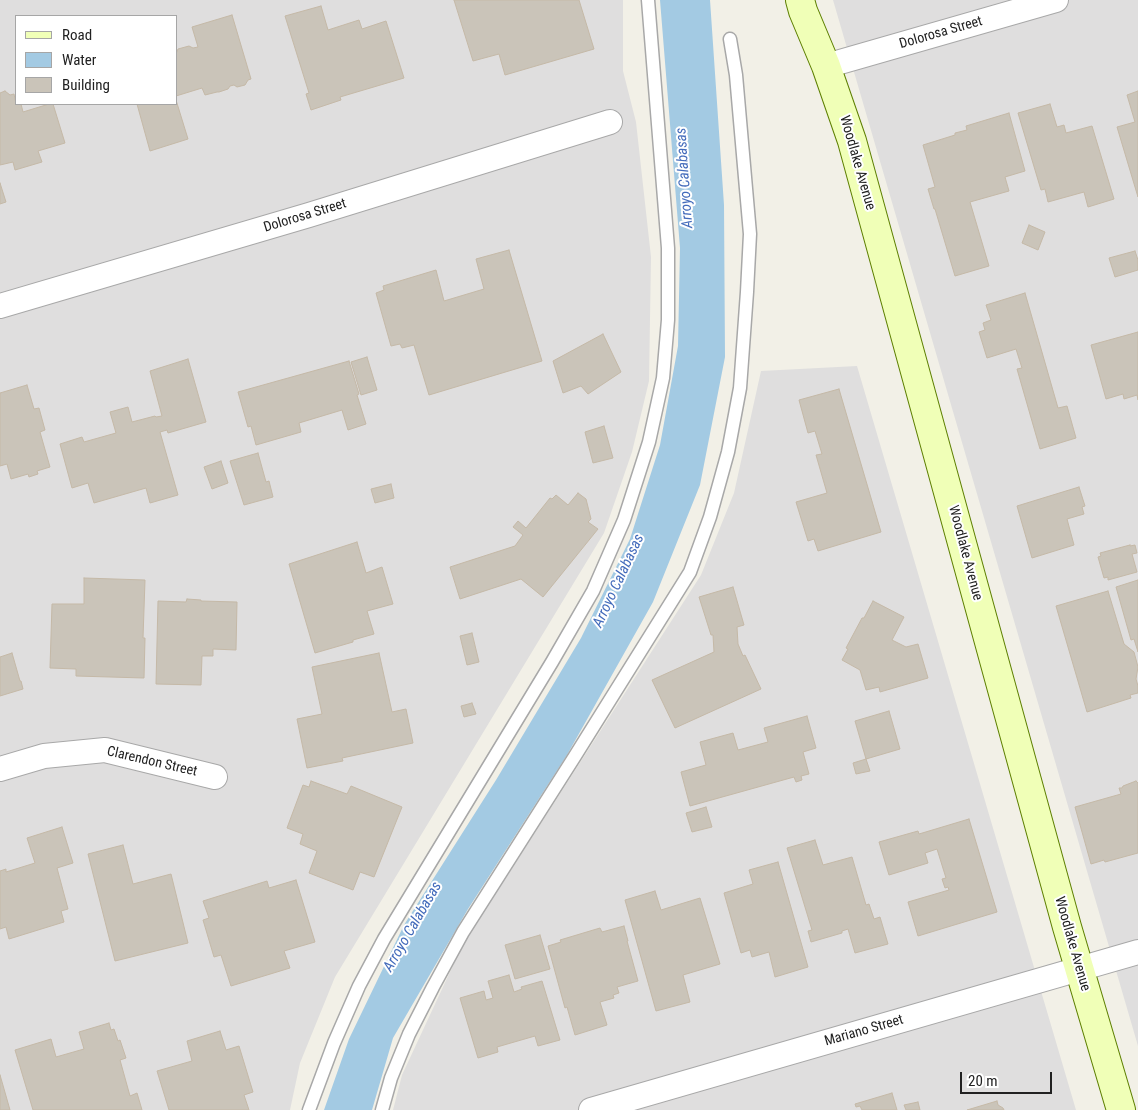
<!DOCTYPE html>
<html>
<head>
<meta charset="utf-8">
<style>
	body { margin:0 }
	#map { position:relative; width:1138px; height:1110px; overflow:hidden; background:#f2f0e7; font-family:"Roboto Condensed",sans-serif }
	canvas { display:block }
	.legend { position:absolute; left:15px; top:15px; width:162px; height:90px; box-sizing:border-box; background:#fff; border:1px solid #a6a6a6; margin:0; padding:6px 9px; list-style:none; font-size:15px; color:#212121 }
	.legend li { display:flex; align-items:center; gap:10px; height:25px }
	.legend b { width:25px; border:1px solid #a6a6a6 }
	.scale { position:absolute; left:960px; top:1072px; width:92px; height:22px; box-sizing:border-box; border:2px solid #212121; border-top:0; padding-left:6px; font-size:15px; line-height:18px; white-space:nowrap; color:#212121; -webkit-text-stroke:4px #fff; paint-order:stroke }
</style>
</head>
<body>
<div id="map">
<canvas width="1138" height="1110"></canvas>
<ul class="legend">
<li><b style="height:6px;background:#f0ffb7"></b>Road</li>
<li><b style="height:14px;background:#a3cae3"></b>Water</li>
<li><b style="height:14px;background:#cac4b9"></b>Building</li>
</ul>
<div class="scale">20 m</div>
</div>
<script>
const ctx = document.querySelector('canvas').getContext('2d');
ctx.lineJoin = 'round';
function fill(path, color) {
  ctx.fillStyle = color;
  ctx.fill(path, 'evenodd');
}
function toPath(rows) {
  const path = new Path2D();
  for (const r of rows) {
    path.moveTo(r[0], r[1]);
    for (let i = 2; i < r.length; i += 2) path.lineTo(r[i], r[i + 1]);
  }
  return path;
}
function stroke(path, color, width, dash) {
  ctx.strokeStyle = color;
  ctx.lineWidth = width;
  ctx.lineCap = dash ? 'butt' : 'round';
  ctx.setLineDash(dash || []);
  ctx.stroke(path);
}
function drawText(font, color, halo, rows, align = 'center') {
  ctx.font = font + ' "Roboto Condensed",sans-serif';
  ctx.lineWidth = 4;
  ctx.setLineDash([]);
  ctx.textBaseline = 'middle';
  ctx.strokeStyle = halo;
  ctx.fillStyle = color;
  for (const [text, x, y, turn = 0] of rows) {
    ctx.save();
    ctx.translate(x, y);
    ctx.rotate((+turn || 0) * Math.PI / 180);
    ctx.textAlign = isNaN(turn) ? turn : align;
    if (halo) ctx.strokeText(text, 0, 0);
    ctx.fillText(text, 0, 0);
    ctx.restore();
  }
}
fill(toPath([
	[0,0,623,0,623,71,636,122,651,257,649,381,632,452,604,533,335,977,300,1063,290,1110,0,1110],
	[16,16,176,16,176,104,16,104],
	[833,0,1138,0,1138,1046],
	[857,366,1076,1110,393,1110,402,1075,463,944,701,575,734,493,761,371]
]), '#dfdede');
fill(toPath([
	[660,0,710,0,724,205,725,357,700,485,653,602,567,755,468,909,393,1038,372,1110,324,1110,349,1039,404,925,496,780,581,638,630,539,660,445,678,346,680,248]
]), '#a3cae3');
const building = toPath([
	[454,0,579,0,594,49,505,75,499,54,473,61,454,0],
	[321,6,328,30,359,20,362,29,386,21,404,78,340,97,341,100,311,110,306,94,309,93,285,16,321,6],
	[232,15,251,79,248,80,245,85,237,87,234,85,230,86,228,89,219,92,217,92,205,95,202,88,176,96,176,54,178,49,189,46,193,48,198,47,192,27,232,15],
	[5,91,10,95,14,94,16,104,21,104,23,112,49,104,53,104,65,143,38,151,42,162,15,170,13,162,0,165,0,93,5,91],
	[1138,91,1138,197,1117,127,1135,122,1127,95,1138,91],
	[176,100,188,139,150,151,137,104,176,104,176,100],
	[1050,104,1057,127,1064,125,1066,133,1092,126,1114,199,1088,207,1084,192,1048,202,1045,189,1041,190,1018,113,1050,104],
	[1009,113,1025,171,1005,177,1009,191,970,202,989,266,955,276,935,209,934,209,928,189,935,187,923,145,955,135,955,133,967,130,966,126,1009,113],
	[0,183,6,202,0,204,0,183],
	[1029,225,1045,232,1038,250,1022,243,1029,225],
	[509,250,542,361,429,395,414,345,402,348,400,344,391,346,376,293,384,290,383,286,436,270,444,301,484,289,476,259,509,250],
	[1135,251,1138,260,1138,270,1115,277,1109,258,1135,251],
	[1025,293,1058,408,1067,406,1076,438,1040,449,1017,369,1022,368,1016,349,987,358,979,332,985,330,983,323,991,320,986,305,1025,293],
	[1138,332,1138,400,1137,395,1124,399,1123,394,1106,399,1091,345,1138,332],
	[603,334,621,372,588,394,581,386,563,393,553,361,603,334],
	[367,357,377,390,361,395,351,362,367,357],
	[188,359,206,422,168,433,167,430,160,432,178,495,150,503,146,488,94,503,88,483,72,488,60,444,82,437,84,442,116,433,110,412,128,407,132,422,155,416,156,417,162,416,150,371,188,359],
	[349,361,359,394,357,395,366,424,348,430,342,410,299,423,301,432,256,445,251,426,248,427,238,392,349,361],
	[27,385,34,409,39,408,45,430,40,432,50,467,37,471,38,474,29,477,28,474,11,479,7,464,0,466,0,393,27,385],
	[839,389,881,532,818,551,814,539,808,541,796,502,827,493,816,455,822,454,815,431,808,433,799,400,839,389],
	[604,426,613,458,593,463,585,432,604,426],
	[258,453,266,482,269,481,273,497,244,505,230,461,258,453],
	[221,461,228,483,212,489,204,467,221,461],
	[391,484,394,498,375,503,371,489,391,484],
	[1079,487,1085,506,1082,507,1084,514,1067,519,1074,545,1032,558,1017,506,1079,487],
	[578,493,586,499,591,519,588,522,598,529,543,597,521,579,460,599,450,567,515,546,523,535,513,527,518,521,526,528,550,498,552,499,556,495,568,505,578,493],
	[357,542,366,573,382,567,393,604,367,611,374,634,353,640,353,642,315,653,289,564,357,542],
	[1130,545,1130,546,1135,545,1137,553,1132,554,1137,572,1108,580,1108,577,1104,578,1098,557,1101,556,1100,553,1130,545],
	[84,578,145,580,143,638,145,638,144,678,76,676,76,669,50,668,52,604,84,604,84,578],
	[1138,580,1138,652,1134,639,1131,640,1116,587,1138,580],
	[733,587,744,625,737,627,738,644,743,656,745,655,761,689,675,728,652,680,714,652,713,635,711,635,699,597,733,587],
	[1108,591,1124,644,1134,652,1138,667,1136,679,1138,686,1138,693,1130,695,1131,698,1087,712,1056,606,1108,591],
	[187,599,201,600,201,601,237,602,236,650,213,649,213,656,202,656,201,685,156,684,158,601,186,602,187,599],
	[873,601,904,617,892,640,906,647,918,644,928,678,880,692,879,687,866,690,860,670,842,660,848,649,846,648,862,618,864,618,873,601],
	[472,633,479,662,467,665,460,636,472,633],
	[12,653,20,681,21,681,23,689,0,696,0,657,12,653],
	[379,653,392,712,406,709,413,743,342,758,343,761,307,768,297,719,322,714,312,667,379,653],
	[472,703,476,714,464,717,461,706,472,703],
	[889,711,900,749,866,759,855,721,889,711],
	[807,716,816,748,803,752,809,774,801,776,802,780,796,782,794,777,690,806,681,772,706,765,700,742,733,733,738,750,768,742,764,728,807,716],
	[866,759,870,771,856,774,853,763,866,759],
	[311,781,347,794,351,786,402,807,374,877,360,872,353,890,309,873,317,851,300,844,303,834,287,828,303,785,309,787,311,781],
	[1136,781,1138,783,1138,853,1105,862,1104,860,1091,864,1075,807,1121,794,1119,788,1122,788,1123,786,1136,781],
	[706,807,712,827,692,832,686,813,706,807],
	[969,819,997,912,918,936,908,902,949,890,948,887,945,888,942,879,946,878,937,849,925,853,928,863,889,875,879,842,918,831,919,834,969,819],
	[62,827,73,863,57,868,68,909,61,911,64,922,9,939,6,927,0,929,0,871,6,869,6,872,35,863,27,838,62,827],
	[815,840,823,865,852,857,866,905,869,904,874,919,880,917,888,944,855,953,848,929,842,931,842,933,811,942,808,931,812,930,787,848,815,840],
	[123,845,133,884,171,874,188,943,115,961,88,854,123,845],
	[778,862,808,967,775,977,769,952,752,957,750,950,741,953,724,893,753,884,749,870,778,862],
	[296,880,315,942,284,951,290,968,231,986,221,955,214,957,203,920,209,918,203,901,267,881,269,888,296,880],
	[655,891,661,910,700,898,720,964,683,975,690,1002,656,1011,625,900,655,891],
	[624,926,628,941,627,941,638,981,617,987,619,993,613,995,614,998,600,1002,607,1025,575,1035,567,1007,565,1008,548,946,561,942,560,940,600,928,602,932,624,926],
	[540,935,550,969,515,979,505,945,540,935],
	[509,975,514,992,522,989,521,987,542,981,560,1040,538,1046,535,1036,497,1047,498,1052,478,1058,460,998,484,991,486,1000,493,998,488,981,509,975],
	[109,1023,111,1030,114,1029,118,1041,120,1040,126,1058,120,1060,130,1096,137,1093,142,1110,33,1110,15,1050,51,1039,56,1057,84,1049,79,1032,109,1023],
	[220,1031,226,1050,239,1046,253,1092,244,1095,249,1110,169,1110,157,1071,192,1061,187,1041,220,1031],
	[0,1075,10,1110,0,1110,0,1075],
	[892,1093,897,1110,862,1110,860,1106,856,1107,855,1104,892,1093],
	[997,1101,998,1105,1003,1108,1004,1110,967,1110,997,1101],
	[918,1102,920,1110,906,1110,904,1105,918,1102]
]);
fill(building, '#cac4b9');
stroke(building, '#c5b9a7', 1);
const lane = toPath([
	[309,1110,334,1043,359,986,384,939,552,662,593,591,624,520,649,442,663,378,668,320,668,248,648,0],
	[382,1110,391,1078,409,1034,433,987,463,932,575,756,690,572,710,517,728,452,740,388,747,292,750,234,736,75,730,39]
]);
const street = toPath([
	[826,66,1056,0],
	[0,306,309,215,610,122],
	[0,769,44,756,105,750,215,777],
	[591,1110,1138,952]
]);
const secondary = toPath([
	[800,0,803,11,826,66,852,141,1067,927,1121,1110]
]);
stroke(lane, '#a8a8a8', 15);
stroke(street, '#a8a8a8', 26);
stroke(secondary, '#5d7f00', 30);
stroke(lane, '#fff', 12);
stroke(street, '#fff', 24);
stroke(secondary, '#f0ffb7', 28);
drawText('14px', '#212121', '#fff', [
	["Dolorosa Street",941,33,-16],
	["Woodlake Avenue",857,163,74],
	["Dolorosa Street",305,216,-17],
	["Woodlake Avenue",965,553,75],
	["Clarendon Street",152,762,13],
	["Woodlake Avenue",1072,944,74],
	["Mariano Street",864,1031,-16]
]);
drawText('italic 15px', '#436bbb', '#fff', [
	["Arroyo Calabasas",685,178,-94],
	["Arroyo Calabasas",619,581,-65],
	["Arroyo Calabasas",413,927,-60]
]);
</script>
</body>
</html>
